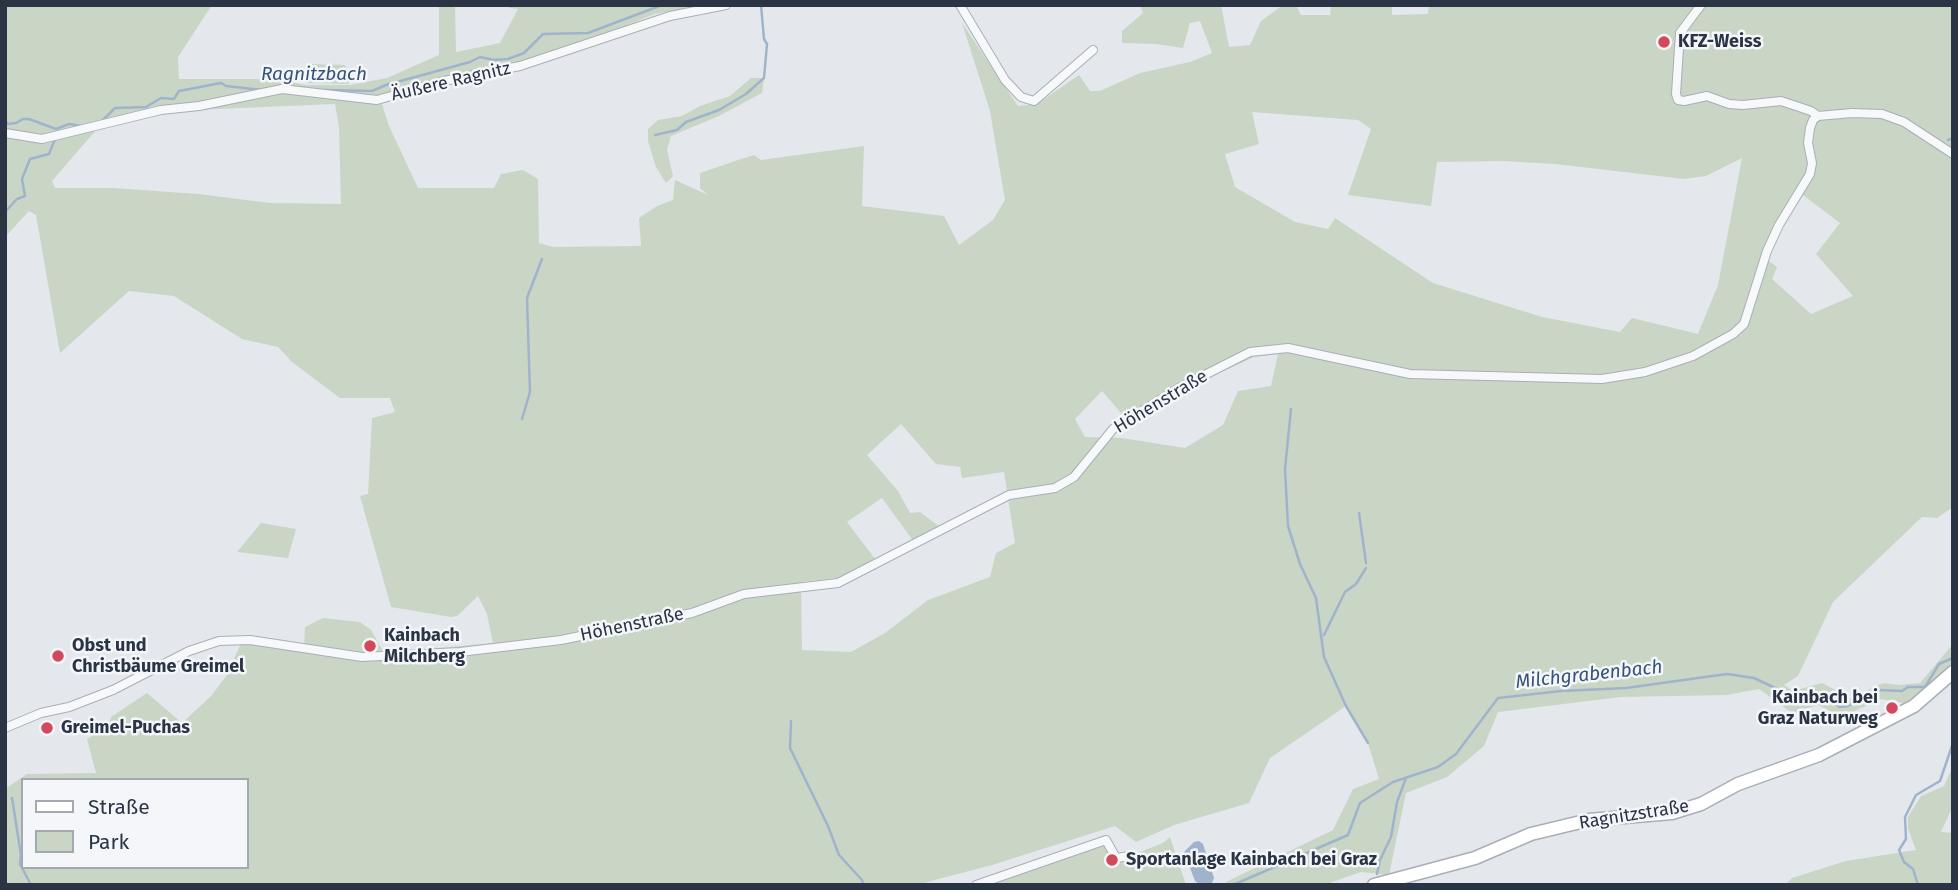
<!DOCTYPE html>
<html>
<head>
<meta charset="utf-8">
<style>
	body { margin:0 }
	#map { position:relative; width:1958px; height:890px; overflow:hidden; background:#e4e7ec; font-family:"Fira Sans",sans-serif }
	canvas { display:block }
	.frame { position:absolute; inset:0; border:7px solid #2b3445; pointer-events:none }
	.legend { position:absolute; left:21px; top:778px; width:228px; height:91px; box-sizing:border-box; background:#f4f6f9; border:2px solid #a4a8b1; margin:0; padding:9px 12px; list-style:none; font-size:21px; color:#2b3445 }
	.legend li { display:flex; align-items:center; gap:14px; height:35px }
	.legend b { width:35px; border:2px solid #a4a8b1 }
</style>
</head>
<body>
<div id="map">
<canvas width="1958" height="890"></canvas>
<div class="frame"></div>
<ul class="legend">
<li><b style="height:9px;background:#fff"></b>Straße</li>
<li><b style="height:19px;background:#c9d6c5"></b>Park</li>
</ul>
</div>
<script>
const ctx = document.querySelector('canvas').getContext('2d');
ctx.lineJoin = 'round';
function fill(path, color) {
  ctx.fillStyle = color;
  ctx.fill(path, 'evenodd');
}
function toPath(rows) {
  const path = new Path2D();
  for (const r of rows) {
    path.moveTo(r[0], r[1]);
    for (let i = 2; i < r.length; i += 2) path.lineTo(r[i], r[i + 1]);
  }
  return path;
}
function stroke(path, color, width, dash) {
  ctx.strokeStyle = color;
  ctx.lineWidth = width;
  ctx.lineCap = dash ? 'butt' : 'round';
  ctx.setLineDash(dash || []);
  ctx.stroke(path);
}
function drawText(font, color, halo, rows, align = 'center') {
  ctx.font = font + ' "Fira Sans",sans-serif';
  ctx.lineWidth = 5;
  ctx.setLineDash([]);
  ctx.textBaseline = 'middle';
  ctx.strokeStyle = halo;
  ctx.fillStyle = color;
  for (const [text, x, y, turn = 0] of rows) {
    ctx.save();
    ctx.translate(x, y);
    ctx.rotate((+turn || 0) * Math.PI / 180);
    ctx.textAlign = isNaN(turn) ? turn : align;
    if (halo) ctx.strokeText(text, 0, 0);
    ctx.fillText(text, 0, 0);
    ctx.restore();
  }
}
fill(toPath([
	[5,5,212,5,178,57,179,79,275,79,306,85,350,85,387,78,439,55,439,5,455,5,456,52,500,43,518,9,509,8,509,5,703,5,655,14,511,71,439,85,381,101,389,126,418,188,494,188,501,174,523,170,538,179,539,243,553,247,641,246,639,218,657,206,673,200,675,180,708,195,700,188,700,173,741,159,754,155,761,160,864,146,862,206,944,216,959,245,993,220,1005,200,990,111,962,23,1018,106,1037,104,1079,75,1090,91,1100,91,1140,73,1190,62,1212,53,1200,21,1190,23,1183,48,1156,44,1122,43,1122,31,1143,13,1140,5,1221,5,1229,47,1250,45,1261,21,1283,5,1296,5,1301,15,1330,15,1331,5,1392,5,1392,15,1428,14,1429,5,1953,5,1953,507,1937,518,1922,517,1833,602,1798,676,1784,685,1793,691,1822,683,1841,693,1842,702,1883,683,1899,685,1920,683,1953,644,1953,665,1914,705,1881,699,1850,713,1836,714,1818,705,1792,713,1759,689,1727,695,1621,697,1498,712,1484,746,1447,777,1406,793,1389,875,1361,872,1324,885,1227,885,1226,882,1333,830,1353,789,1379,779,1368,743,1346,706,1270,758,1249,803,1174,825,1136,842,1115,826,992,865,916,885,5,885,5,789,27,774,96,773,87,739,109,725,111,717,147,693,182,723,211,696,227,675,244,636,304,648,305,627,323,618,360,622,371,630,384,653,493,643,487,614,478,596,457,616,451,617,391,607,360,496,368,494,372,418,395,412,390,398,340,398,292,362,278,347,242,339,174,296,129,291,60,353,36,215,29,211,5,237],
	[335,104,339,127,341,204,270,203,199,194,113,188,55,188,52,181,103,122,170,111],
	[1252,112,1358,120,1371,129,1348,195,1431,206,1437,162,1503,161,1555,164,1684,179,1706,176,1742,158,1718,285,1698,334,1632,318,1620,332,1542,317,1433,283,1335,218,1328,229,1295,222,1235,187,1225,154,1259,144],
	[1803,195,1840,223,1816,254,1853,296,1811,314,1772,279,1777,267,1766,259,1783,224],
	[1278,354,1271,386,1238,391,1223,425,1185,448,1122,438,1085,437,1075,419,1102,391,1127,420,1169,396,1254,357],
	[901,424,936,464,960,467,962,478,1004,472,1015,543,996,553,990,577,928,600,885,633,851,652,802,650,801,582,837,578,876,560,847,522,882,498,914,542,940,527,920,512,910,513,898,491,867,455],
	[23,780,247,780,247,867,23,867],
	[306,64,345,65,349,84,306,83],
	[751,78,764,78,762,93,719,116,671,136,667,150,673,176,666,183,656,167,648,141,648,129,658,120,682,116,700,106,730,96],
	[261,523,296,529,288,558,237,552],
	[1953,766,1953,806,1941,832,1953,833,1953,885,1785,885,1792,878,1846,861,1916,850,1908,829,1908,817,1921,796,1944,786],
	[1170,837,1186,885,976,885,1106,840,1117,858,1130,856,1163,843]
]), '#c9d6c5');
fill(toPath([
	[1199,841,1203,844,1214,878,1212,883,1200,885,1195,881,1184,852,1194,842]
]), '#9fb4cc');
stroke(toPath([
	[324,90,372,91,386,85,470,62,480,57,494,60,508,59,524,53,543,34,588,33,662,5],
	[5,121,8,124,16,123,23,119,29,119,56,129,69,124,81,126],
	[101,122,115,108,146,107,161,98,174,99,179,91,221,83,226,86,262,90],
	[655,135,677,130,686,122,719,110,746,94,764,78,767,44,764,39,761,5],
	[1948,140,1953,138],
	[5,212,17,199,25,196,22,179,30,159,49,154,55,139],
	[1291,409,1285,469,1288,526,1300,564,1316,598,1324,657,1346,706,1368,743],
	[522,419,530,392,527,298,542,259],
	[1359,513,1366,563],
	[1324,635,1345,592,1356,584,1366,568],
	[791,721,790,748,828,826,839,855,862,880,863,885],
	[12,798,21,855,20,864,31,885],
	[1377,874,1380,860,1391,837,1397,802,1406,778],
	[1233,885,1348,835,1360,803,1393,782,1438,767,1456,754,1498,698,1561,691,1626,688,1727,674,1754,678,1786,693,1815,692,1828,695,1839,707,1848,706,1878,690,1902,691,1908,687,1925,687,1939,664,1953,658],
	[1918,885,1913,869,1904,862,1899,850,1906,839,1905,817,1916,795,1940,781,1953,743]
]), '#9fb4cc', 2.5);
const minor = toPath([
	[960,5,1005,80,1021,97,1034,101,1093,50],
	[1701,5,1680,33,1676,94,1678,100,1684,101,1707,96,1729,104,1743,105,1781,101,1811,111,1818,116],
	[5,133,42,139,161,110,199,106,282,89,377,100,444,81,520,66,670,16,726,5],
	[5,728,41,713,69,707,113,690,189,651,219,641,250,640,362,657,460,652,561,640,692,613,744,594,838,583,1009,495,1055,488,1074,477,1113,429,1179,388,1250,352,1288,348,1410,374,1602,379,1645,372,1693,356,1733,334,1744,324,1767,251,1779,225,1810,174,1812,163,1808,143,1810,128,1813,120,1818,116,1852,113,1882,114,1904,122,1953,154],
	[976,885,1106,840,1116,858,1130,856]
]);
const secondary = toPath([
	[1374,885,1475,858,1531,834,1589,820,1672,813,1701,804,1738,784,1819,755,1914,706,1953,672]
]);
stroke(minor, '#a9aeb7', 10);
stroke(secondary, '#a9aeb7', 15);
stroke(minor, '#f7f8fa', 8);
stroke(secondary, '#fff', 12);
for (const [x, y, r, color] of [
	[1664,42,7,"#d1495b"],
	[370,646,7,"#d1495b"],
	[58,656,7,"#d1495b"],
	[1892,708,7,"#d1495b"],
	[47,728,7,"#d1495b"],
	[1112,860,7,"#d1495b"]
]) {
  const dot = new Path2D();
  dot.arc(x, y, r, 0, 2 * Math.PI);
  ctx.fillStyle = color;
  ctx.fill(dot);
  stroke(dot, '#f4f6f9', 2.5);
}
drawText('bold 18px', '#2b3445', '#f4f6f9', [
	["KFZ-Weiss",1678,42],
	["Kainbach",384,636],
	["Milchberg",384,657],
	["Obst und",72,646],
	["Christbäume Greimel",72,667],
	["Kainbach bei",1878,698,"right"],
	["Graz Naturweg",1878,719,"right"],
	["Greimel-Puchas",61,728],
	["Sportanlage Kainbach bei Graz",1126,860]
], 'left');
drawText('18px', '#2b3445', '#f4f6f9', [
	["Äußere Ragnitz",451,82,-13],
	["Höhenstraße",1161,402,-31],
	["Höhenstraße",632,625,-12],
	["Ragnitzstraße",1634,815,-9]
]);
drawText('italic 19px', '#34527a', '#f4f6f9', [
	["Ragnitzbach",314,75],
	["Milchgrabenbach",1589,675,-6]
]);
</script>
</body>
</html>
